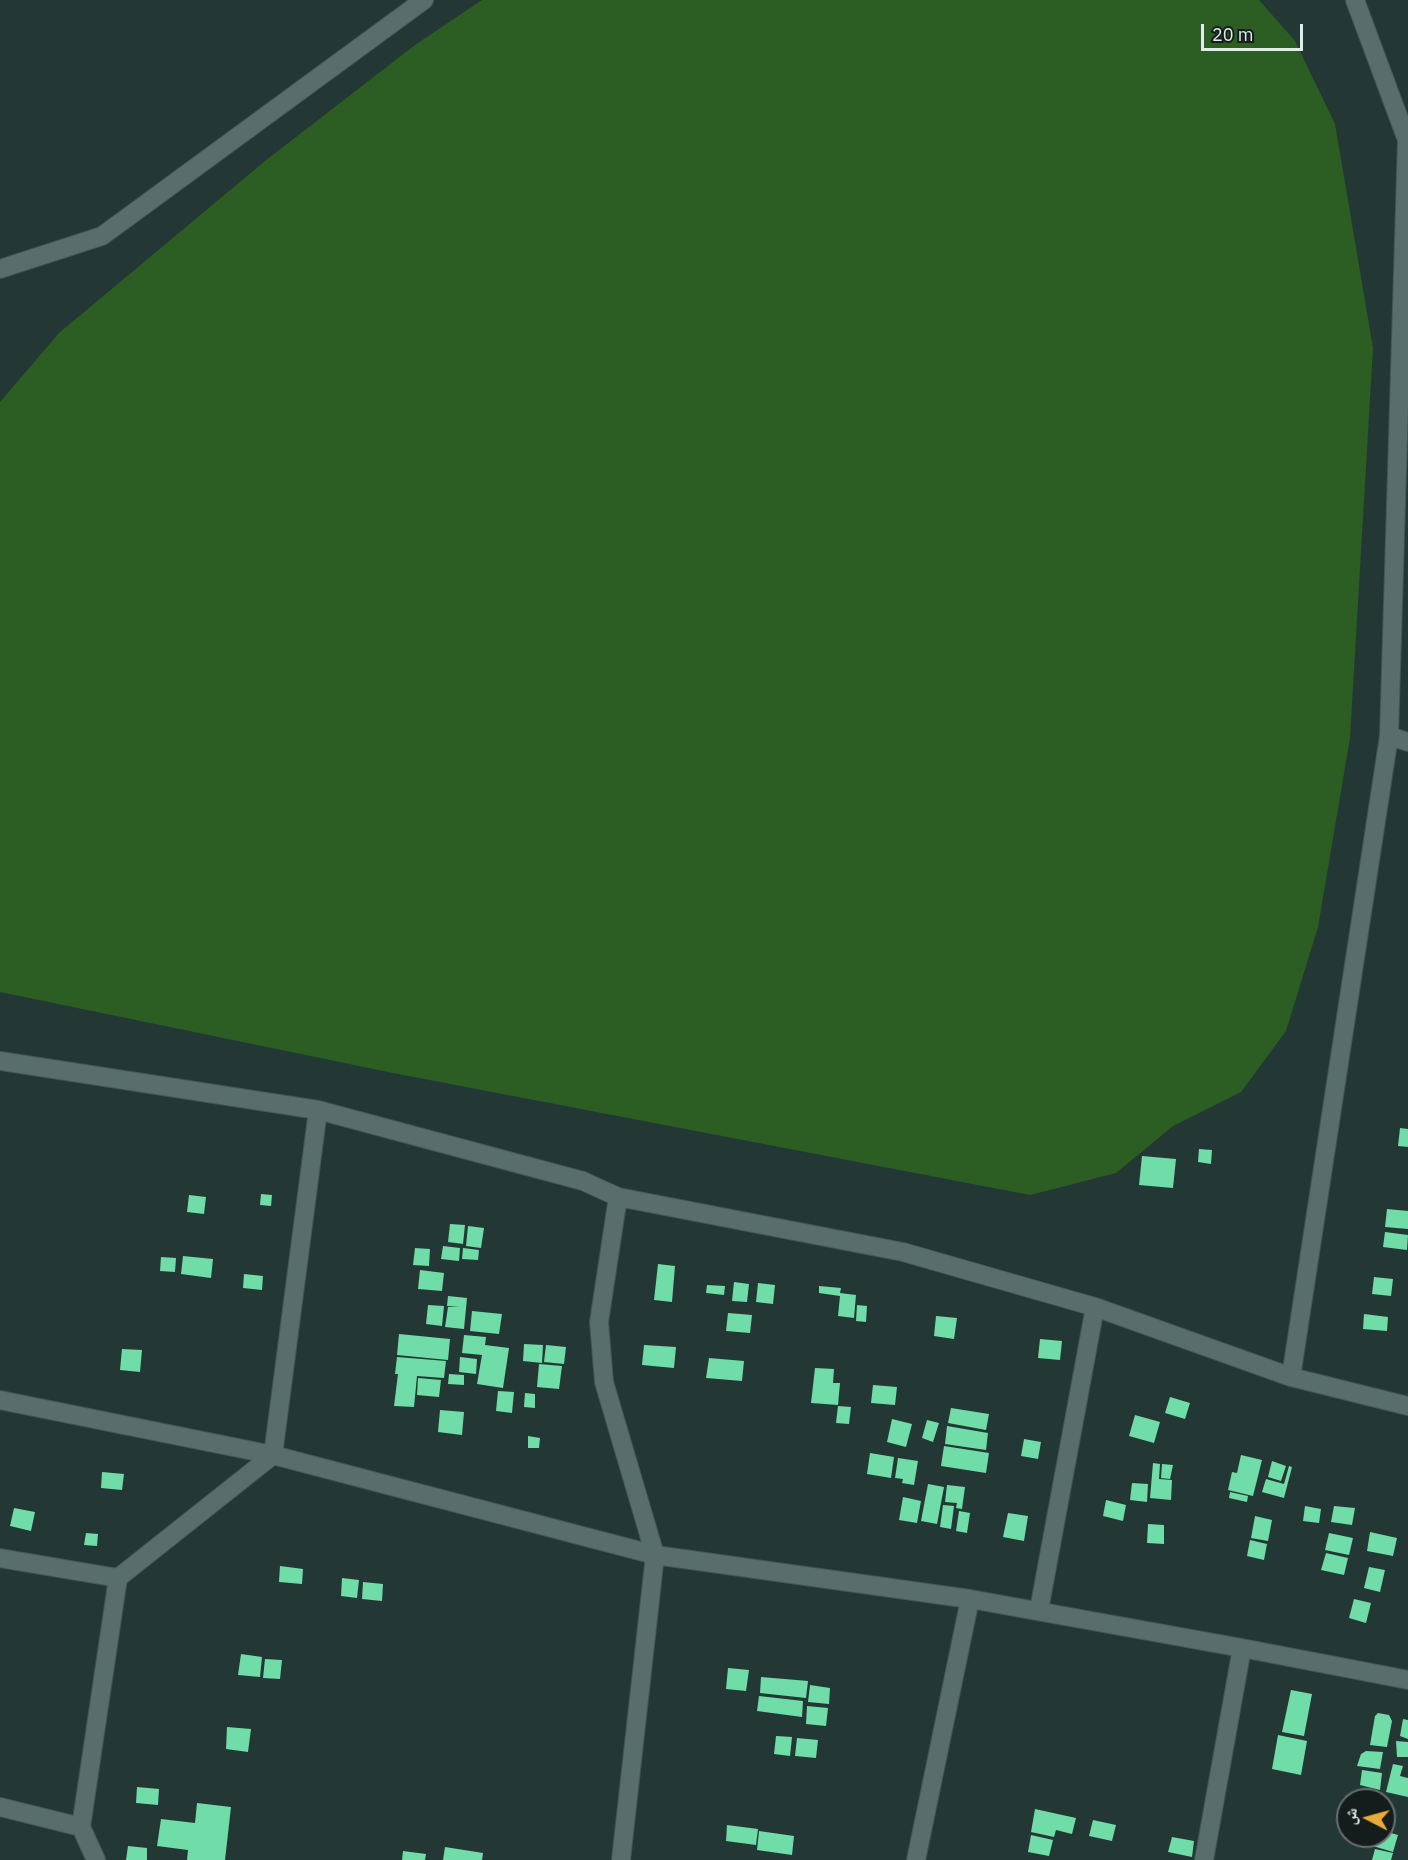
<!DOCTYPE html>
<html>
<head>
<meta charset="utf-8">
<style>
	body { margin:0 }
	#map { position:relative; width:1408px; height:1860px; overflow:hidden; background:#233834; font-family:"IBM Plex Sans","Noto Naskh Arabic",sans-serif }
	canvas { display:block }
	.north { position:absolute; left:1336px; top:1788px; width:60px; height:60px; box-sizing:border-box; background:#141d1b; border:2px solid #66706e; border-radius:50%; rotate:276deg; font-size:16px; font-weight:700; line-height:24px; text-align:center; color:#e1edeb }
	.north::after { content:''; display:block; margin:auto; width:21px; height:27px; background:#eaaa38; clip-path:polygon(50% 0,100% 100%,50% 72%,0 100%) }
	.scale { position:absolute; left:1201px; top:24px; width:102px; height:27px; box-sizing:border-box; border:3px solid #e1edeb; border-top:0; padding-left:8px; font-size:18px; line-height:21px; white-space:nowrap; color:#e1edeb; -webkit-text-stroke:4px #141d1b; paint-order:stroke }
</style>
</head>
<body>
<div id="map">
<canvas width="1408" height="1860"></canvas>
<div class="north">ش</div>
<div class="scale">20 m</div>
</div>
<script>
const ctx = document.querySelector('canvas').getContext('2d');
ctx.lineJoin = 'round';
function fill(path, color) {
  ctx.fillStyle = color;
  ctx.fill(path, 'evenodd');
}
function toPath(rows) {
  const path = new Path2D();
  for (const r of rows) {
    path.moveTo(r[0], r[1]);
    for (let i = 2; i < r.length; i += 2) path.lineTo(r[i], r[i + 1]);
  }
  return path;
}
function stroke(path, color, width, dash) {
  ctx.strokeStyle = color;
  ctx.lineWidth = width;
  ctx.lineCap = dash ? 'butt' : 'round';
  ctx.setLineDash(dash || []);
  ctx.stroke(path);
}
fill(toPath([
	[482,0,1259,0,1295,41,1335,124,1373,348,1350,738,1318,927,1286,1031,1241,1092,1173,1126,1116,1173,1030,1195,393,1073,0,992,0,402,59,333,265,161,415,45]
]), '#2c5d22');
fill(toPath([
	[1400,1128,1408,1129,1408,1147,1398,1146],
	[1199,1149,1212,1150,1211,1164,1198,1162],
	[1142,1156,1176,1159,1173,1188,1139,1185],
	[261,1194,272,1195,271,1206,260,1205],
	[189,1195,206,1197,204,1214,187,1212],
	[1387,1209,1408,1211,1408,1229,1385,1227],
	[450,1224,465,1225,463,1244,448,1242],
	[468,1226,484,1228,481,1248,466,1246],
	[1385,1232,1408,1235,1407,1250,1383,1247],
	[443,1246,460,1248,459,1261,441,1259],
	[415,1248,430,1249,429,1266,413,1265],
	[463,1248,479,1250,478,1260,462,1259],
	[183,1256,213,1259,211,1278,181,1274],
	[161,1257,176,1258,175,1272,160,1271],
	[658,1264,675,1266,672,1302,654,1300],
	[420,1270,444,1273,442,1291,418,1289],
	[244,1274,263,1276,262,1290,243,1288],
	[1374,1277,1393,1279,1391,1296,1372,1294],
	[734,1282,749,1284,747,1302,732,1301],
	[758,1283,775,1285,773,1304,756,1302],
	[707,1285,725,1286,724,1295,706,1293],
	[819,1286,841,1288,840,1293,856,1295,854,1318,838,1316,840,1296,819,1293],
	[448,1296,467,1298,464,1329,445,1327,448,1307,460,1307,447,1306],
	[428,1305,444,1306,442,1326,426,1324],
	[857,1305,867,1306,866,1322,856,1321],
	[472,1311,502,1314,499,1334,470,1331],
	[728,1313,752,1315,750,1333,726,1331],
	[1364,1314,1388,1317,1387,1331,1363,1329],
	[936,1316,957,1318,954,1339,934,1336],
	[399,1334,450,1339,448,1360,397,1355],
	[464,1335,486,1337,485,1345,509,1348,503,1388,477,1384,482,1355,462,1353],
	[1040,1339,1062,1341,1060,1360,1038,1358],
	[524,1344,543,1345,542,1363,523,1361],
	[546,1345,566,1347,564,1364,544,1362],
	[644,1345,676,1347,674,1368,642,1365],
	[122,1349,142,1350,140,1372,120,1370],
	[397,1357,446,1361,444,1378,417,1376,414,1407,394,1406,398,1374,395,1374],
	[460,1357,477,1359,476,1374,459,1372],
	[709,1358,744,1361,742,1381,706,1378],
	[539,1364,562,1366,559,1389,537,1387],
	[815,1368,834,1369,833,1383,840,1383,838,1405,811,1403],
	[449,1374,464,1375,464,1385,448,1384],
	[418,1378,441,1380,439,1397,417,1395],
	[873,1385,897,1387,895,1405,871,1403],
	[498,1391,514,1392,512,1413,496,1411],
	[525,1393,535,1394,535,1408,524,1407],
	[1170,1397,1190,1403,1185,1419,1165,1413],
	[838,1406,851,1407,849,1424,836,1423],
	[951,1408,989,1414,986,1430,948,1423],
	[440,1410,464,1412,462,1435,438,1432],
	[1135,1415,1160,1422,1154,1443,1129,1436],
	[892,1419,912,1424,906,1447,887,1442],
	[927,1420,939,1423,933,1442,922,1438],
	[947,1426,988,1433,986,1450,945,1444],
	[528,1436,540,1438,539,1448,528,1448],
	[1024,1439,1041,1442,1038,1459,1021,1456],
	[944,1446,989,1453,986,1473,941,1466],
	[870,1453,894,1457,891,1478,867,1474],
	[1241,1455,1262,1460,1253,1496,1228,1490,1232,1472,1237,1473],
	[898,1458,918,1461,914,1485,902,1483,903,1479,895,1478],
	[1272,1461,1286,1466,1281,1481,1268,1477],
	[1153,1463,1160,1464,1159,1479,1172,1480,1171,1500,1150,1498],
	[1162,1464,1173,1465,1170,1479,1161,1478],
	[1289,1466,1292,1467,1284,1498,1262,1492,1266,1479,1284,1484],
	[102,1472,124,1474,122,1490,101,1488],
	[1132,1483,1148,1484,1147,1502,1130,1500],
	[928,1484,944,1487,937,1524,921,1521],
	[947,1485,965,1487,962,1509,956,1508,957,1503,945,1502],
	[1230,1492,1248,1496,1247,1502,1229,1498],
	[903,1497,921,1501,917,1523,899,1520],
	[1106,1500,1126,1505,1123,1521,1103,1516],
	[943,1505,954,1506,951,1529,940,1527],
	[1305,1506,1321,1509,1319,1523,1303,1521],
	[1334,1506,1355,1508,1352,1525,1331,1522],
	[14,1508,35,1512,31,1531,10,1526],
	[959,1511,970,1513,967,1533,956,1531],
	[1008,1513,1028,1516,1024,1541,1003,1537],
	[1255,1516,1272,1520,1268,1541,1251,1538],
	[1148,1524,1164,1525,1164,1544,1147,1543],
	[1370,1532,1397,1538,1393,1556,1367,1551],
	[86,1533,98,1534,97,1546,84,1545],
	[1329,1533,1353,1538,1349,1555,1325,1550],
	[1250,1540,1267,1544,1264,1560,1247,1556],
	[1326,1553,1348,1558,1344,1575,1321,1570],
	[280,1566,303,1569,302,1584,279,1582],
	[1369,1567,1385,1570,1380,1592,1364,1588],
	[342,1578,359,1580,357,1598,341,1596],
	[363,1582,383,1584,382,1601,362,1599],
	[1354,1599,1371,1603,1366,1623,1349,1618],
	[241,1654,262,1657,260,1677,238,1675],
	[265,1659,282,1660,280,1679,263,1678],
	[728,1668,749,1670,746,1691,726,1689],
	[761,1677,808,1681,806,1698,760,1693],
	[810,1685,830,1688,829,1704,808,1702],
	[1291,1690,1312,1694,1304,1736,1282,1732],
	[759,1696,803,1701,802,1717,757,1711],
	[807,1706,828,1708,826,1726,806,1724],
	[1378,1713,1389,1715,1392,1721,1387,1747,1370,1745,1375,1716],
	[1403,1719,1408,1720,1408,1739,1400,1736],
	[227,1727,251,1729,248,1752,226,1749],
	[1278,1735,1307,1741,1301,1775,1272,1769],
	[776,1736,792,1737,790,1756,774,1754],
	[797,1738,818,1740,816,1758,795,1756],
	[1396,1741,1408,1742,1408,1757,1397,1757],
	[1366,1751,1383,1752,1380,1769,1357,1766,1361,1754],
	[1393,1764,1403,1766,1400,1776,1408,1778,1408,1797,1386,1792],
	[1362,1770,1382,1773,1380,1790,1360,1785],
	[137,1787,159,1789,158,1805,136,1803],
	[197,1803,231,1807,225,1860,187,1860,188,1850,157,1846,161,1819,195,1823],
	[1035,1809,1076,1818,1072,1834,1056,1830,1054,1837,1031,1832],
	[1093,1820,1116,1825,1112,1841,1089,1836],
	[727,1825,758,1829,756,1845,726,1841],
	[759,1831,794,1836,792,1855,757,1850],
	[1384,1831,1398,1835,1393,1852,1373,1846,1376,1836,1384,1836],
	[1031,1835,1053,1840,1049,1856,1028,1852],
	[1172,1837,1194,1841,1192,1857,1168,1852],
	[128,1846,147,1848,147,1860,126,1860],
	[445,1847,483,1853,482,1860,443,1860],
	[1375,1849,1393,1853,1391,1860,1372,1860],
	[403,1851,426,1854,425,1860,402,1860]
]), '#70dca8');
const street = toPath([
	[0,269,102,236,424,0],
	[1389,736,1408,742],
	[0,1061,318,1110,583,1181,618,1197,903,1252,1095,1307,1291,1377,1408,1406],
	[618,1197,599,1322,604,1382,655,1555,621,1860],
	[1291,1377,1389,736,1407,140,1355,0],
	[0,1400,273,1455,318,1110],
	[0,1558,118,1578],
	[1039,1610,1095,1307],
	[0,1807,81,1827,96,1860],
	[81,1827,118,1578,273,1455,655,1555,970,1599,1242,1648,1408,1680],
	[916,1860,970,1599],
	[1204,1860,1242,1648]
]);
stroke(street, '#425552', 20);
stroke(street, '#586e6a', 18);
</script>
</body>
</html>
